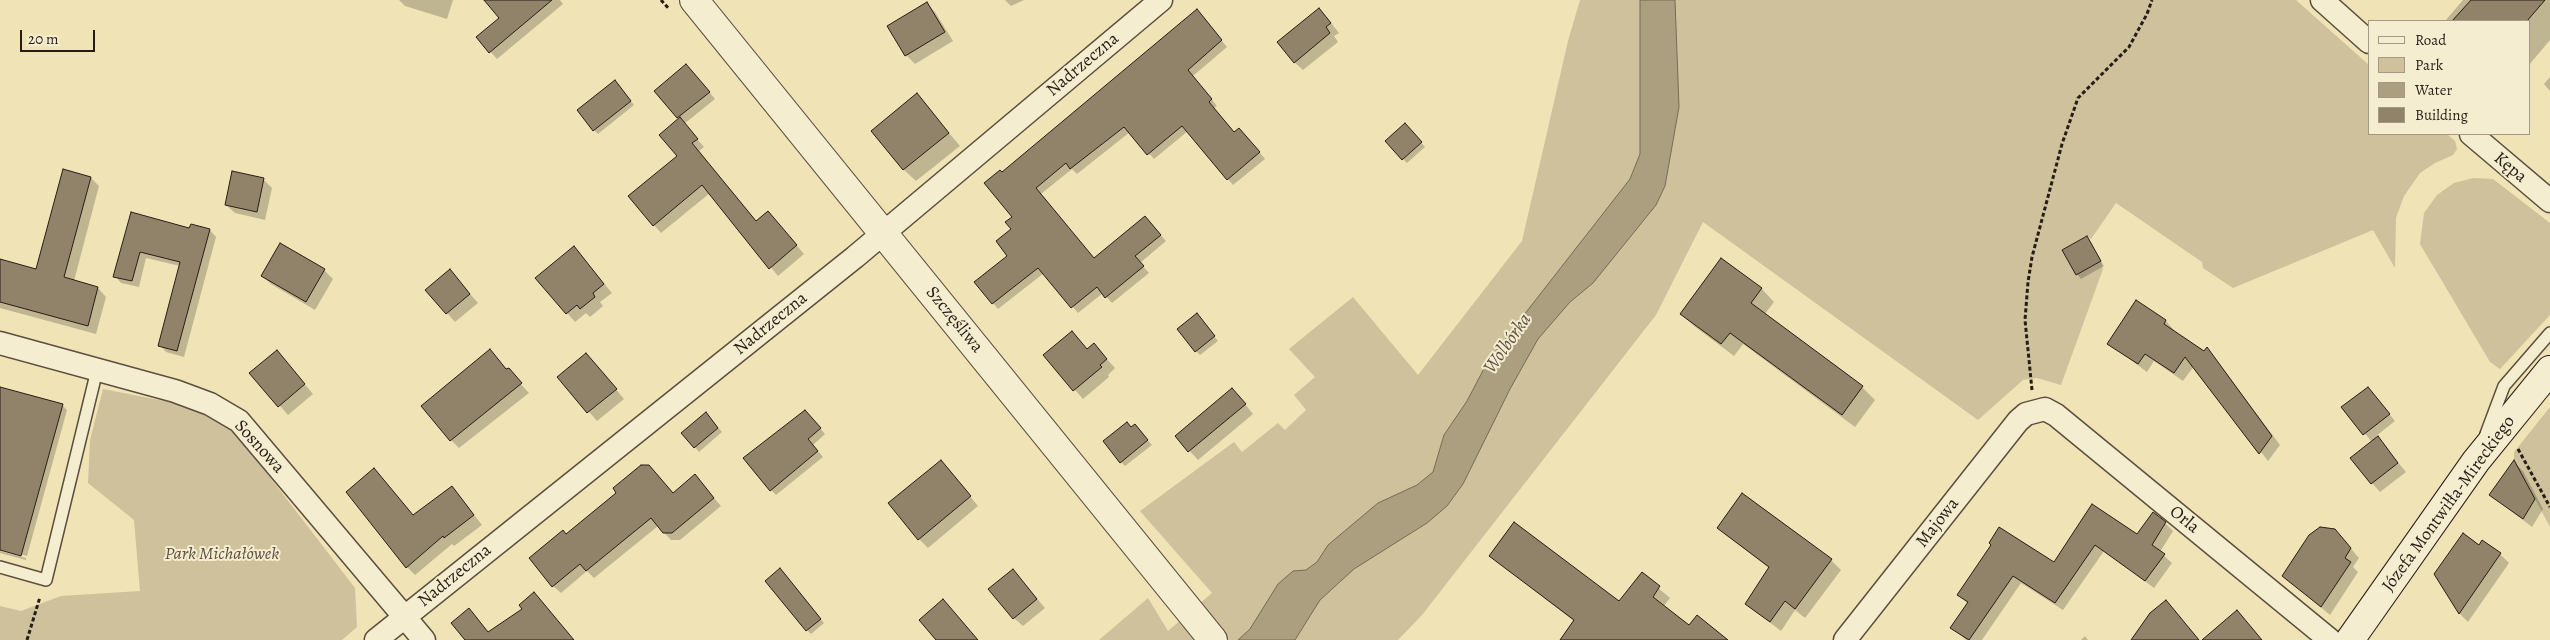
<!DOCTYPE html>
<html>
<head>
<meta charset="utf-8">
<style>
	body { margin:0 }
	#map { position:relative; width:2550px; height:640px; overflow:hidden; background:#f0e3b6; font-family:Alegreya,serif }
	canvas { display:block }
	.legend { position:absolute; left:2368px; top:20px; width:162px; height:115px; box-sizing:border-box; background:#f5edd0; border:1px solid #a39986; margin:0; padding:6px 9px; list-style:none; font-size:15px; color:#291c17 }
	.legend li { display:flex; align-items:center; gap:10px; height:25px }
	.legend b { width:25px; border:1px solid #a39986 }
	.scale { position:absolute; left:20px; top:30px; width:75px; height:22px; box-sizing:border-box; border:2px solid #291c17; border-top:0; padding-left:6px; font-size:15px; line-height:18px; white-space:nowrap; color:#291c17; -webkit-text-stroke:4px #f5edd0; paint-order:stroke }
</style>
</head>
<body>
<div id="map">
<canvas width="2550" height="640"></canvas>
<ul class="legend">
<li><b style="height:6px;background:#f5edd0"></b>Road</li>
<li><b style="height:14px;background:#cec19b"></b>Park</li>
<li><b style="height:14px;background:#ac9f80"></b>Water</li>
<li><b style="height:14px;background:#90836a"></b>Building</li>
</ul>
<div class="scale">20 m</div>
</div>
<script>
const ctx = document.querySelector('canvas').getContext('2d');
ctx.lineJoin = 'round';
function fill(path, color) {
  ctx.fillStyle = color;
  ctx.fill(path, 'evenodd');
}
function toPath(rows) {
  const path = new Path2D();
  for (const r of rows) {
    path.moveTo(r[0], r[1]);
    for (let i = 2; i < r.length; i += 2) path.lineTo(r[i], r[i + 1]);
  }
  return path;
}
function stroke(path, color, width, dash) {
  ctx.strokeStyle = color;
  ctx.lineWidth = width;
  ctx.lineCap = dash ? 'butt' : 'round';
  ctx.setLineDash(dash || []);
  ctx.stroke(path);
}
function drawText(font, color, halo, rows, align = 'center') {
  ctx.font = font + ' Alegreya,serif';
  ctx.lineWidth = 4;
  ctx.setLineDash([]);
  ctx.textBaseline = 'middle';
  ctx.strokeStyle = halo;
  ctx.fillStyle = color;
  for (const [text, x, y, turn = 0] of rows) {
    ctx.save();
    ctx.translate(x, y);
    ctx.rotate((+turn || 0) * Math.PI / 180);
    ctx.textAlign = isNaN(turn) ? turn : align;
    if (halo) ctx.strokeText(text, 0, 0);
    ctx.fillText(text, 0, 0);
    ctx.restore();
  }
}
fill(toPath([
	[1580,0,2296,0,2369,65,2369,134,2447,134,2455,141,2457,149,2453,155,2435,163,2420,173,2404,196,2396,218,2395,268,2373,230,2233,288,2203,268,2202,262,2116,203,2091,239,2087,236,2062,250,2076,275,2101,261,2103,269,2061,385,2037,378,2023,380,1978,420,1703,222,1656,315,1422,615,1398,640,1099,640,1148,598,1168,631,1212,593,1140,511,1234,442,1242,452,1278,423,1285,430,1306,410,1294,395,1315,377,1289,349,1353,297,1418,375,1522,241,1568,41],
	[2473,178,2493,179,2550,223,2550,315,2500,369,2490,362,2420,244,2424,213,2437,195,2454,183],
	[103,389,185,405,225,423,236,433,355,588,357,627,342,640,0,640,0,606,21,611,61,596,140,591,134,520,88,483,90,440],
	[2550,407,2550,527,2514,460,2514,452]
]), '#cec19b');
const water = toPath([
	[1640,0,1675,0,1679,107,1665,186,1656,205,1593,283,1570,302,1538,339,1510,389,1463,484,1447,506,1427,523,1354,569,1320,600,1295,640,1238,640,1250,629,1278,584,1293,571,1306,570,1317,562,1328,545,1378,503,1417,485,1433,472,1444,435,1467,401,1488,361,1630,179,1640,154,1640,0]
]);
fill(water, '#ac9f80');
stroke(water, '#786b56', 1);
fill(toPath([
	[399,0,453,0,447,19,405,6],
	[486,0,560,0,563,4,497,59,477,37,500,18],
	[1005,0,1024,0,1011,6],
	[2463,0,2550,0,2550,40,2529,65,2529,21,2445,21],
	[927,4,935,12,953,41,915,64,906,55],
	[1202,16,1227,47,1193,76,1217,106,1214,108,1235,133,1245,135,1265,159,1233,185,1188,131,1154,159,1130,132,1077,174,1072,169,1041,194,1094,259,1150,223,1166,241,1140,263,1149,273,1112,303,1103,293,1078,313,1044,273,998,309,993,303,1008,256,1014,217,1002,174],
	[1327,18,1339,33,1334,36,1338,42,1303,70,1294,62],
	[693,72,715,99,684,124,704,147,699,151,757,222,776,221,804,254,778,276,710,193,661,233,654,225,679,156,680,119,656,91],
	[2550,77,2550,91,2544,84],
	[619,86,634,105,598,134,594,130],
	[917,95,960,146,916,181,903,169],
	[1409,129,1425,147,1407,163,1387,141],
	[91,178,99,186,74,281,98,288,106,297,96,334,0,308,0,268,37,271],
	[263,179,272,188,265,220,235,213,226,205],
	[132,213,190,230,210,230,216,237,184,357,166,352,160,345,180,266,146,258,139,287,121,283,115,276],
	[2087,238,2104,266,2081,279,2077,274],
	[582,257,612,293,600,302,603,306,590,317,586,313,575,322,537,278],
	[1722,260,1762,289,1774,302,1764,315,1862,387,1875,400,1855,427,1743,344,1734,356,1694,326,1682,314],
	[324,270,333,279,315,310,271,284,262,276],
	[458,280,478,303,455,322,427,290],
	[2136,302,2166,321,2174,330,2173,332,2204,353,2207,349,2215,358,2280,445,2268,461,2194,366,2183,381,2154,361,2147,372,2108,343],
	[1201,319,1218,341,1200,355,1196,351],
	[1080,341,1088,350,1102,354,1115,368,1108,375,1109,377,1083,399,1044,355],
	[490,351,529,393,459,448,451,440],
	[285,361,313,394,288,415,251,373],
	[594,363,624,399,597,421,559,377],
	[0,388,62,405,67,410,27,556,0,549],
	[2368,388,2395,421,2376,436,2406,472,2380,492,2372,483,2372,442,2343,407],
	[1241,399,1253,414,1198,460,1176,436],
	[810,416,825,434,813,445,823,457,776,495,771,490],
	[710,418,722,432,699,452,683,433],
	[1132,428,1139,430,1152,445,1125,466,1121,462],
	[2514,462,2523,471,2543,509,2532,527,2491,495],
	[949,471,978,506,928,548,919,539],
	[695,476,721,506,680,540,671,540,658,526,594,578,587,571,561,593,553,586,567,536,618,493,674,494],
	[452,487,482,525,454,546,452,544,415,575,407,567,414,516],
	[2092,506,2138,536,2165,523,2173,531,2160,552,2172,563,2154,588,2104,551,2063,610,2021,583,1982,640,1966,640,1951,627,1968,604,1959,595,1992,545,2054,564],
	[1718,528,1831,560,1841,570,1805,618,1795,610,1781,631,1746,604,1770,569],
	[2335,530,2359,558,2353,567,2358,572,2330,615,2283,576],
	[2480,546,2500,554,2509,563,2468,622,2460,614,2435,574],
	[0,551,26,558,26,560,0,553],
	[1490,556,1619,603,1642,574,1670,598,1663,607,1689,627,1724,640,1561,640,1575,622],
	[1013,570,1045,608,1023,626,1014,618],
	[784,574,824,623,811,634,807,630],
	[2085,636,2088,640,2081,640]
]), '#0003');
const building = toPath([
	[484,0,552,0,489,53,476,37,499,18,484,0],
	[2471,0,2545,0,2527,21,2452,21,2471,0],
	[927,2,945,32,905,56,887,26,927,2],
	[1319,8,1331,23,1326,27,1330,33,1294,63,1277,42,1319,8],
	[1197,9,1222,40,1188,70,1212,99,1209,102,1234,132,1239,128,1260,152,1227,180,1182,126,1147,155,1124,127,1070,169,1066,163,1036,188,1094,258,1145,216,1161,235,1135,256,1144,266,1105,298,1097,287,1071,308,1038,268,992,304,974,282,1007,256,996,241,1011,229,1005,222,1012,217,984,183,1000,170,1002,172,1197,9],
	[686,64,710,92,677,118,654,91,686,64],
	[615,80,631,101,593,131,577,110,615,80],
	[917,93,949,133,903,170,871,131,917,93],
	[680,117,698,139,692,143,756,221,768,211,797,245,769,269,702,185,653,226,628,196,677,156,659,135,680,117],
	[1405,123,1422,142,1402,160,1385,141,1405,123],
	[63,169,91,177,64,277,98,287,88,326,0,302,0,259,36,269,63,169],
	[232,171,264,178,257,212,225,205,232,171],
	[131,212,189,228,191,224,210,229,177,351,158,346,180,262,140,252,132,281,113,277,131,212],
	[2087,236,2101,261,2076,275,2062,250,2087,236],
	[280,243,325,269,306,302,261,276,280,243],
	[574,246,604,284,593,293,595,297,580,309,577,305,566,314,535,278,574,246],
	[1721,258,1762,288,1751,303,1863,386,1842,415,1730,333,1721,344,1680,314,1721,258],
	[450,269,470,294,446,314,425,290,450,269],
	[2136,300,2166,320,2164,324,2204,351,2207,347,2272,436,2259,454,2185,357,2174,373,2145,354,2138,364,2107,344,2136,300],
	[1197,313,1215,336,1195,352,1177,329,1197,313],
	[1072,331,1087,349,1094,343,1107,359,1100,365,1102,367,1073,391,1043,355,1072,331],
	[490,349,506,369,509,368,522,383,450,441,421,406,490,349],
	[277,350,305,384,278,407,249,373,277,350],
	[586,353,617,389,587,413,557,377,586,353],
	[0,387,63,404,21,556,0,550,0,387],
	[2368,387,2390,414,2363,435,2341,407,2368,387],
	[1232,388,1246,404,1188,452,1175,436,1232,388],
	[805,410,821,428,808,439,818,451,770,491,743,458,805,410],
	[706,412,718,428,694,448,681,433,706,412],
	[1127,422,1131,427,1135,424,1148,440,1120,463,1103,441,1127,422],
	[2378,436,2398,463,2371,484,2350,458,2378,436],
	[941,460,971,496,918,540,888,503,941,460],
	[2514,460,2535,499,2523,519,2489,495,2514,460],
	[641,465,649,465,673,493,695,474,714,498,672,533,663,533,651,518,586,571,580,564,552,587,529,558,563,530,566,534,616,493,613,488,641,465],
	[374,468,413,515,452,486,474,515,444,538,443,536,406,568,346,492,374,468],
	[1742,493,1832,559,1795,609,1785,601,1770,622,1745,604,1769,567,1717,528,1742,493],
	[2092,504,2137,534,2153,512,2166,522,2152,545,2165,554,2145,581,2095,545,2055,603,2013,576,1969,640,1950,628,1968,602,1957,595,1991,545,1989,543,1999,527,2054,562,2092,504],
	[1514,522,1619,601,1642,572,1660,586,1653,597,1689,625,1697,615,1728,640,1560,640,1574,620,1489,556,1514,522],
	[2320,527,2335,529,2351,548,2345,558,2351,562,2321,607,2282,576,2309,535,2320,527],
	[2463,533,2479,545,2482,540,2501,553,2459,614,2434,574,2463,533],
	[780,568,821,619,806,631,765,581,780,568],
	[1013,569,1037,599,1013,619,988,589,1013,569],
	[534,592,574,640,465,640,451,623,469,608,488,632,522,609,519,605,534,592],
	[943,599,978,640,936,640,919,620,943,599],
	[2166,600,2199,640,2131,640,2150,613,2166,600],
	[2237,610,2262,640,2202,640,2237,610]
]);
fill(building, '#90836a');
stroke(building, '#291c17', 1);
const service = toPath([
	[2486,434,2504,386,2550,333],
	[0,567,46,580,97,370]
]);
const minor = toPath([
	[2322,0,2369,42],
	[2471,134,2550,201],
	[0,343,175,391,210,404,239,421,424,640],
	[376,640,855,257,1161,0],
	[1845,640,2018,421,2026,414,2045,409,2056,415,2330,640]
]);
const tertiary = toPath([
	[694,0,1213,640]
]);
const secondary = toPath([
	[2350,640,2476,461,2550,370]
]);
stroke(service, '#5b4e3f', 14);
stroke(minor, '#5b4e3f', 25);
stroke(tertiary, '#5b4e3f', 30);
stroke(secondary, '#291c17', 30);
stroke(toPath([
	[661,0,669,9],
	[2032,390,2025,320,2028,282,2032,257,2062,144,2078,98,2129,47,2147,14,2152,0],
	[2518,449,2550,507],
	[27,640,40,597]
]), '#291c17', 3, [4, 2.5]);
stroke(service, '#f5edd0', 11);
stroke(minor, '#f5edd0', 22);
stroke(tertiary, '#f5edd0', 28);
stroke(secondary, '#f5edd0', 28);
drawText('18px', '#291c17', '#f5edd0', [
	["Nadrzeczna",1083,65,-40],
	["Kępa",2510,168,40],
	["Szczęśliwa",954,320,51],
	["Nadrzeczna",771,324,-39],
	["Sosnowa",259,447,48],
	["Józefa Montwiłła-Mireckiego",2449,504,-54],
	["Orla",2184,520,39],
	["Majowa",1938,523,-52],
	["Nadrzeczna",455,576,-39]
]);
drawText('italic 18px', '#5b4e3f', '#f5edd0', [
	["Park Michałówek",222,555]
]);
drawText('italic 19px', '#5d5041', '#f5edd0', [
	["Wolbórka",1508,344,-55]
]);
</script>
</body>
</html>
